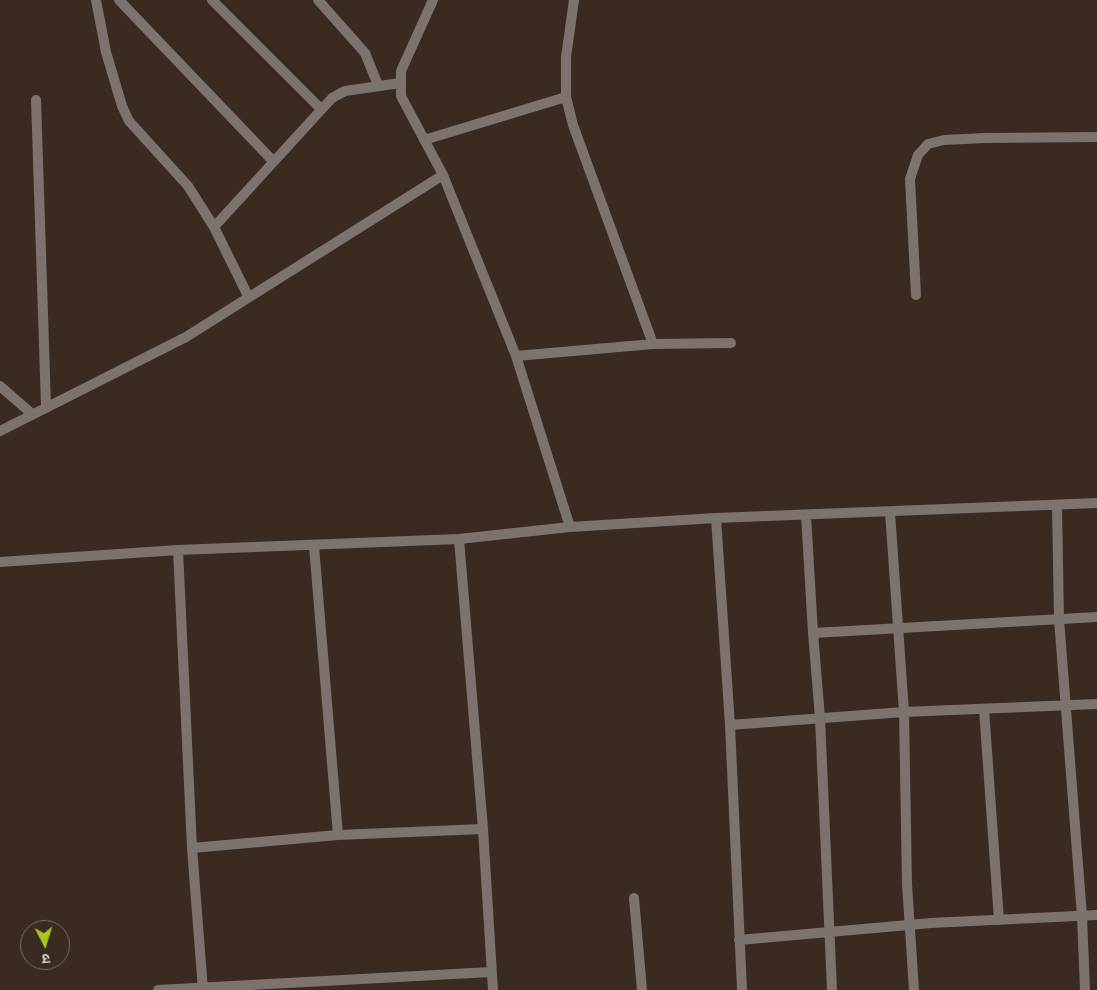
<!DOCTYPE html>
<html>
<head>
<meta charset="utf-8">
<style>
	body { margin:0 }
	#map { position:relative; width:1097px; height:990px; overflow:hidden; background:#3a2a1f; font-family:"Exo 2","Noto Sans Devanagari",sans-serif }
	canvas { display:block }
	.north { position:absolute; left:20px; top:920px; width:50px; height:50px; box-sizing:border-box; background:#3a2a1f; border:1px solid #7a6c63; border-radius:50%; rotate:175deg; font-size:14px; font-weight:700; line-height:20px; text-align:center; color:#dacfc8 }
	.north::after { content:''; display:block; margin:auto; width:18px; height:22px; background:#a7c81f; clip-path:polygon(50% 0,100% 100%,50% 72%,0 100%) }
</style>
</head>
<body>
<div id="map">
<canvas width="1097" height="990"></canvas>
<div class="north">उ</div>
</div>
<script>
const ctx = document.querySelector('canvas').getContext('2d');
ctx.lineJoin = 'round';
function toPath(rows) {
  const path = new Path2D();
  for (const r of rows) {
    path.moveTo(r[0], r[1]);
    for (let i = 2; i < r.length; i += 2) path.lineTo(r[i], r[i + 1]);
  }
  return path;
}
function stroke(path, color, width, dash) {
  ctx.strokeStyle = color;
  ctx.lineWidth = width;
  ctx.lineCap = dash ? 'butt' : 'round';
  ctx.setLineDash(dash || []);
  ctx.stroke(path);
}
stroke(toPath([
	[916,295,910,179,918,155,928,144,944,140,985,138,1097,137]
]), '#7c726e', 10);
stroke(toPath([
	[96,0,106,52,122,106,129,121,188,186,214,227,248,296],
	[119,0,273,161],
	[212,0,321,109],
	[318,0,365,53,378,85],
	[433,0,401,71,401,96,443,175,516,356,570,527],
	[574,0,566,57,566,97,573,125,653,344],
	[36,100,46,406],
	[424,140,566,97],
	[214,227,332,98,345,91,400,83],
	[516,356,653,344,731,343],
	[0,386,31,413],
	[0,431,186,337,443,175],
	[1057,506,1059,619,1082,916,1085,990],
	[890,512,904,712,907,884,914,990],
	[806,515,813,633,820,718,832,990],
	[716,518,730,725,742,990],
	[459,539,483,829,493,990],
	[314,546,338,835],
	[178,550,192,848,203,990],
	[0,562,178,550,459,539,570,527,716,518,1097,503],
	[813,633,1097,617],
	[984,709,999,920],
	[730,725,904,712,1097,704],
	[192,848,338,835,483,829],
	[634,898,642,990],
	[739,940,931,923,1097,915],
	[158,990,491,972]
]), '#7c726e', 10);
</script>
</body>
</html>
